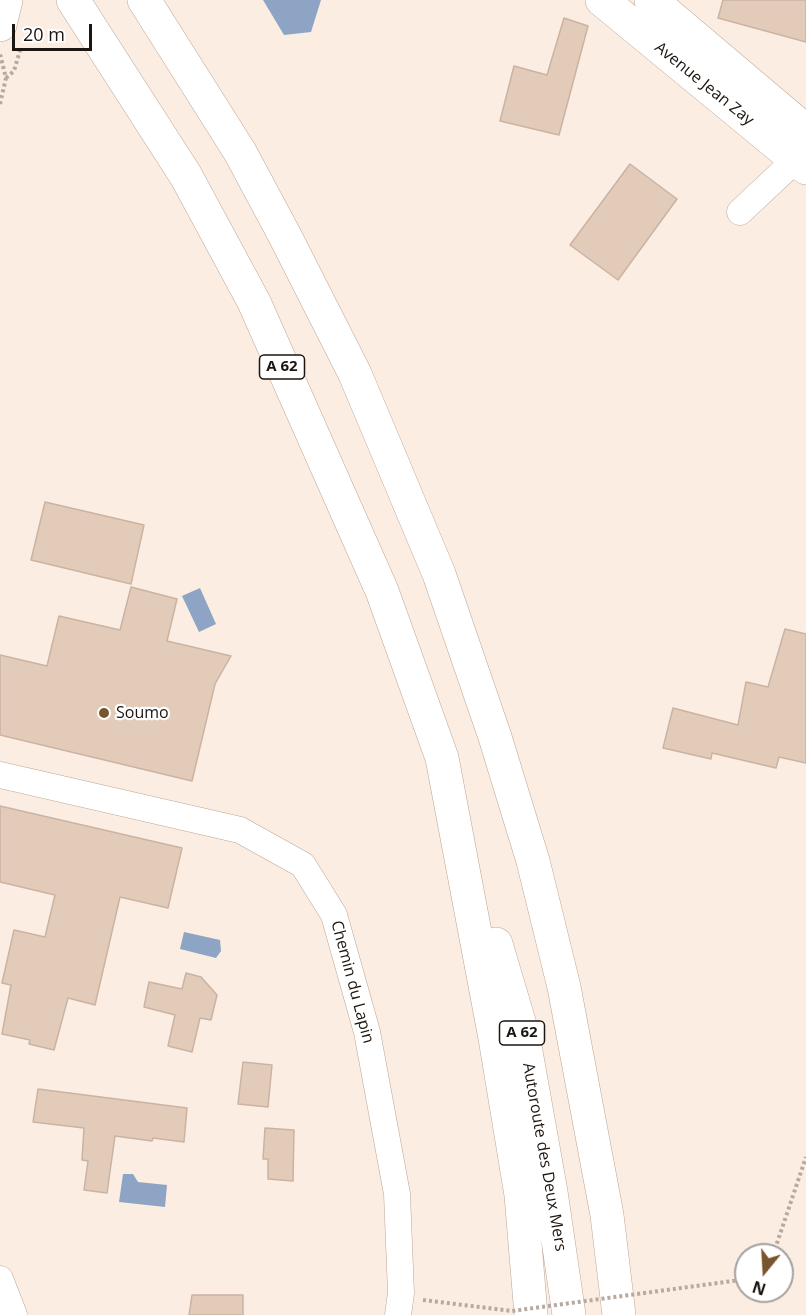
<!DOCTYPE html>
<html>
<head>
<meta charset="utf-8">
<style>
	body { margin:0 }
	#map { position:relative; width:806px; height:1315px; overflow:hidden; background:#fcede2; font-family:"Open Sans",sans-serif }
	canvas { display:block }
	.north { position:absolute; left:734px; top:1243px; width:60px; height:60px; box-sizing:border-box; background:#fff; border:2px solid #a5a19f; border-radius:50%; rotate:198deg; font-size:16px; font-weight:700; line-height:24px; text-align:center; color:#1d150f }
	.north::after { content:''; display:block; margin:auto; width:21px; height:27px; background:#78552e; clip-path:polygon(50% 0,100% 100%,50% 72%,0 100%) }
	.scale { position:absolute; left:12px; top:24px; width:80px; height:27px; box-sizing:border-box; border:3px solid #1d150f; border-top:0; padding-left:8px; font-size:18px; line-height:21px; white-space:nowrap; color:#1d150f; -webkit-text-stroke:4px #fff; paint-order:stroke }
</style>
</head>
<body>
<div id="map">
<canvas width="806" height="1315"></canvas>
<div class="north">N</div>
<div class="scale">20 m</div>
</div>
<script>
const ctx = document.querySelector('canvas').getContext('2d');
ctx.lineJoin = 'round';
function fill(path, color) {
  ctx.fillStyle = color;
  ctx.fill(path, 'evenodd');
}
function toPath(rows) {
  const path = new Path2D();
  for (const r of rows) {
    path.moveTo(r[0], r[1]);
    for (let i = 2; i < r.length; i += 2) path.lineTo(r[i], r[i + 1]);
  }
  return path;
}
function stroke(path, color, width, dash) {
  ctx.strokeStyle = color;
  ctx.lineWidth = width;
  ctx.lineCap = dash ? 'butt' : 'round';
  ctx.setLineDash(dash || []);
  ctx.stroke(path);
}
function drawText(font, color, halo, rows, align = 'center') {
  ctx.font = font + ' "Open Sans",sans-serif';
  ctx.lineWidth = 4.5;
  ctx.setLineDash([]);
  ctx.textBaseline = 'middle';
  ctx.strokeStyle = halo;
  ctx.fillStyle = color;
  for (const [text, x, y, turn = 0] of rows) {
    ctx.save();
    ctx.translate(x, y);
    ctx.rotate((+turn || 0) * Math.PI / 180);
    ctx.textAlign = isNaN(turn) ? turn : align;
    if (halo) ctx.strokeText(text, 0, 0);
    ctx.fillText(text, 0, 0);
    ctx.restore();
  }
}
fill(toPath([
	[263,0,321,0,311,32,284,35],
	[200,588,216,624,199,632,182,596],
	[184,932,220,940,221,951,216,958,180,949],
	[123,1174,133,1174,138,1182,167,1185,165,1207,119,1202]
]), '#8ea4c4');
const building = toPath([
	[723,0,806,0,806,42,718,18,723,0],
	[564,18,588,26,559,135,500,121,514,66,547,75,564,18],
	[630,164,677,199,618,280,570,245,630,164],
	[45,502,144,525,131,584,31,560,45,502],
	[131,587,177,599,167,641,231,656,215,684,192,781,0,735,0,655,47,666,59,616,120,630,131,587],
	[785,629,806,634,806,763,779,757,776,768,712,753,711,759,663,748,673,708,738,725,746,682,768,687,785,629],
	[0,806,182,848,168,908,120,897,95,1005,68,998,54,1050,29,1044,30,1040,2,1034,11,985,2,983,14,930,45,937,55,895,0,882,0,806],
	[186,973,201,977,217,995,211,1020,200,1018,192,1052,168,1046,175,1015,144,1007,149,982,182,989,186,973],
	[243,1062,272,1065,268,1107,238,1104,243,1062],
	[38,1089,187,1108,184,1142,153,1138,152,1141,115,1136,107,1193,84,1190,88,1161,82,1160,84,1128,33,1122,38,1089],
	[265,1128,294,1130,293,1181,268,1179,268,1159,263,1159,265,1128],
	[192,1295,243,1295,243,1315,189,1315,192,1295]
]);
fill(building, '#e3cbba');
stroke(building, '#cab3a2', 1.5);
const minor = toPath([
	[740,212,806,150],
	[0,775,240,830,303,865,334,915,367,1032,397,1194,401,1293,398,1315],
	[0,1279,14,1315]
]);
const major = toPath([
	[602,0,806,168],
	[651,0,806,131],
	[0,25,6,0]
]);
const highway = toPath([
	[73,0,186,176,254,302,382,591,442,758,495,1038,521,1195,531,1315],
	[144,0,240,152,285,236,355,374,439,574,495,737,533,861,564,987,607,1215,619,1315],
	[496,944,523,1035,551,1192,569,1315]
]);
stroke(minor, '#bda695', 27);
stroke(major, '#bda695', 34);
stroke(highway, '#bda695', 34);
stroke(toPath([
	[6,78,14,71,21,47],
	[0,104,6,78,0,54],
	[773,1255,806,1157],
	[740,1280,746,1278]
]), '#b6a9a0', 4, [3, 3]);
stroke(minor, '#fff', 26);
stroke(major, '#fff', 33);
stroke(highway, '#fff', 33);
stroke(toPath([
	[423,1300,512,1311,740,1280]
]), '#b6a9a0', 4, [3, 3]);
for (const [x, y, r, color] of [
	[104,713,6,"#78552e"]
]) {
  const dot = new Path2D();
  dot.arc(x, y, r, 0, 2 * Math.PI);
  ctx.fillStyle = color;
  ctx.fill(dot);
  stroke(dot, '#fff', 2);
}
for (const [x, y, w] of [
	[282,367,45],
	[522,1033,45]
]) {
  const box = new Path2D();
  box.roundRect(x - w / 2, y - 12, w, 24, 4.5);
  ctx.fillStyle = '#fff';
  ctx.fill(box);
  stroke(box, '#1d150f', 1.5);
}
drawText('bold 15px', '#1d150f', null, [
	["A 62",282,367],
	["A 62",522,1033]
]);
drawText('16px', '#1d150f', '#fff', [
	["Avenue Jean Zay",704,84,39],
	["Chemin du Lapin",352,982,75],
	["Autoroute des Deux Mers",544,1157,80]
]);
drawText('16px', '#1d150f', '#fff', [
	["Soumo",116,713]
], 'left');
</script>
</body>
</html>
